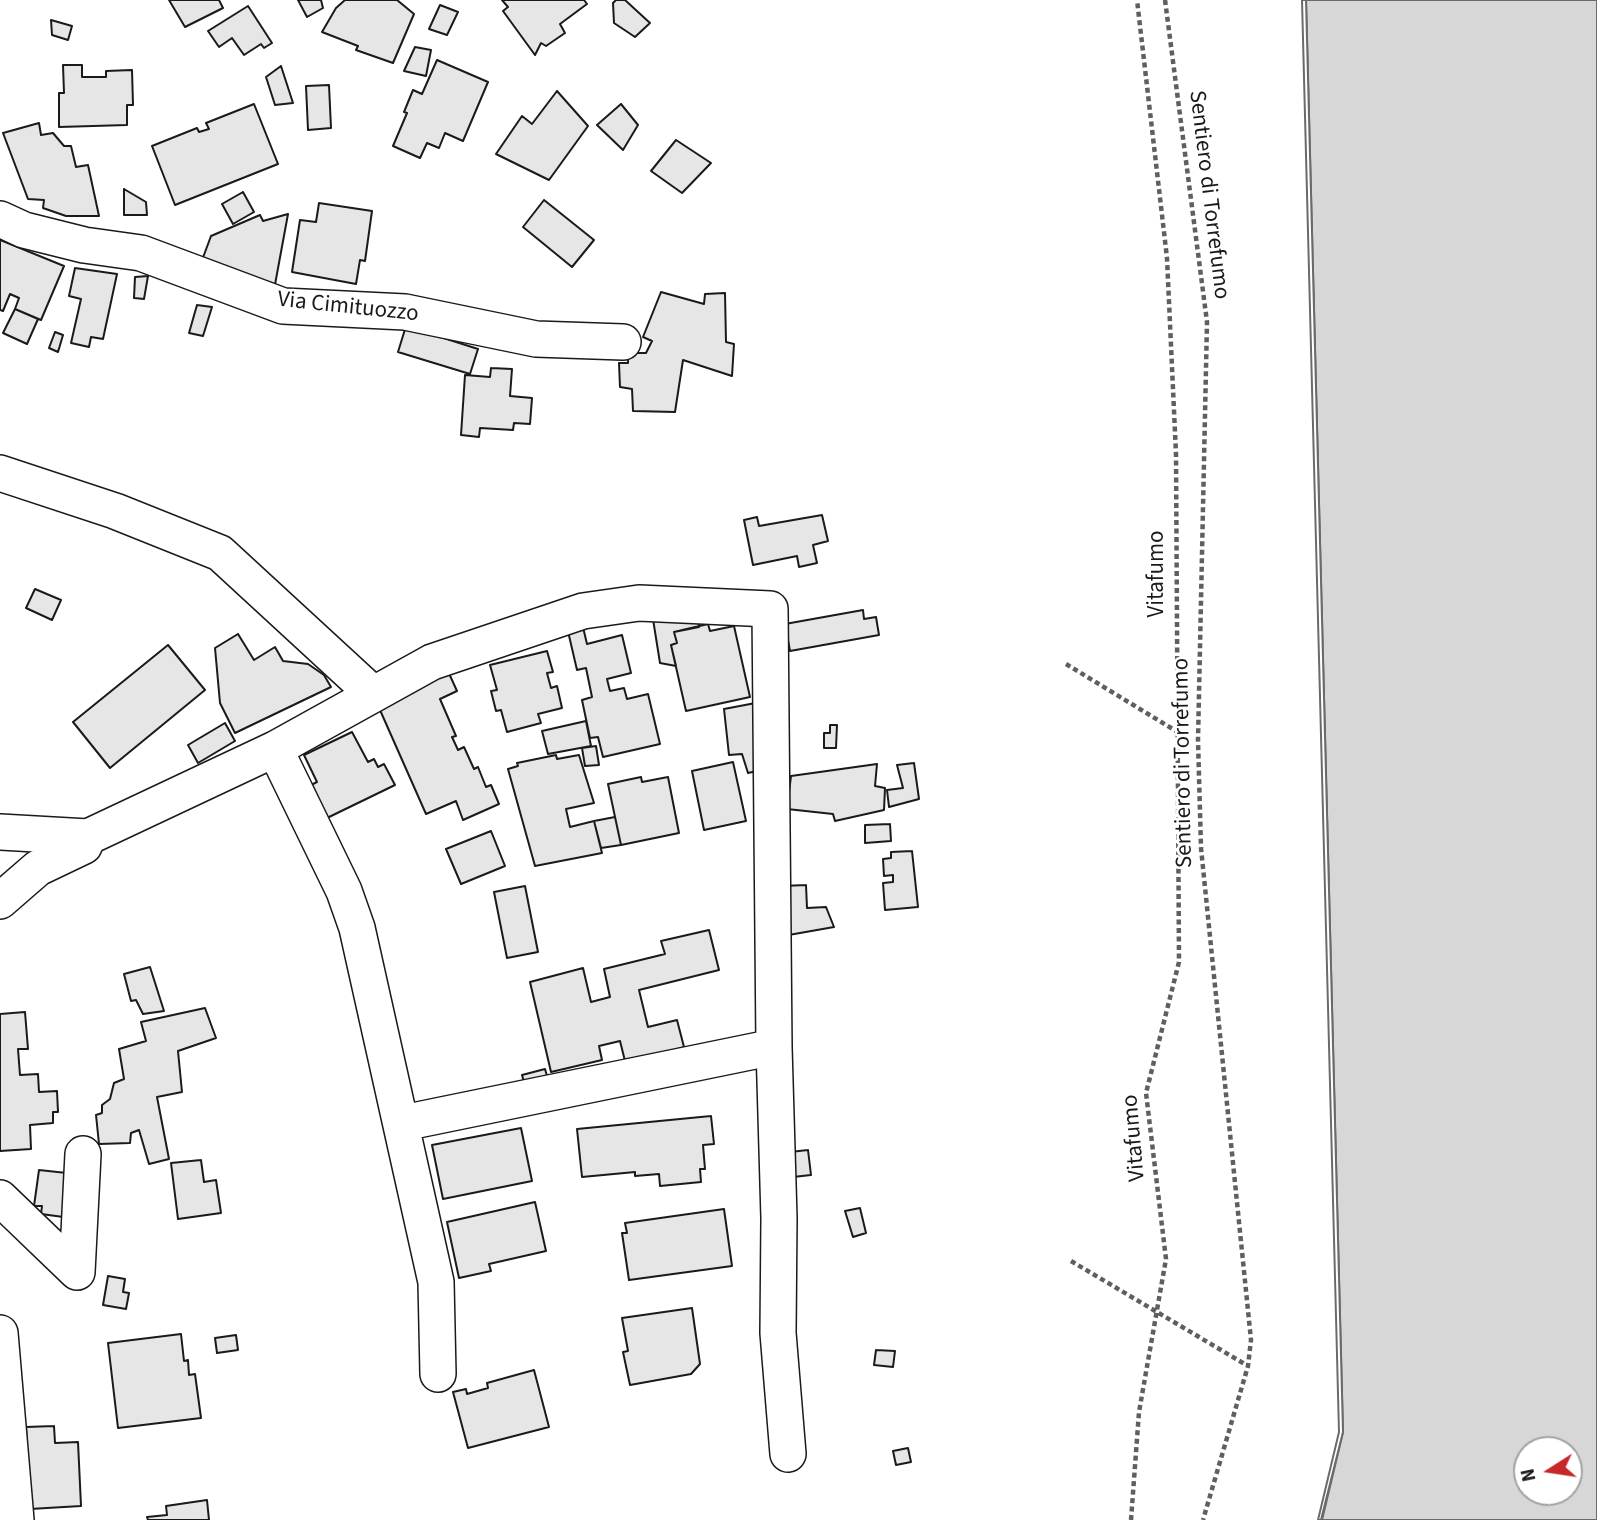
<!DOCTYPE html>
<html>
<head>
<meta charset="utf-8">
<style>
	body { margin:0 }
	#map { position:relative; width:1597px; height:1520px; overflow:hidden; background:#fff; font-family:"Source Sans 3",sans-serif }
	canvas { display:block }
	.north { position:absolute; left:1513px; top:1436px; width:70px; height:70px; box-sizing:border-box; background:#fff; border:2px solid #a3a3a3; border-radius:50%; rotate:258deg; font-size:19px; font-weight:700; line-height:28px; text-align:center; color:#1a1a1a }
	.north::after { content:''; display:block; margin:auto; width:24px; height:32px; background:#c62828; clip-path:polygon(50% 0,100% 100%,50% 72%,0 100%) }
</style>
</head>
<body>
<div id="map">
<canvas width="1597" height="1520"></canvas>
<div class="north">N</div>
</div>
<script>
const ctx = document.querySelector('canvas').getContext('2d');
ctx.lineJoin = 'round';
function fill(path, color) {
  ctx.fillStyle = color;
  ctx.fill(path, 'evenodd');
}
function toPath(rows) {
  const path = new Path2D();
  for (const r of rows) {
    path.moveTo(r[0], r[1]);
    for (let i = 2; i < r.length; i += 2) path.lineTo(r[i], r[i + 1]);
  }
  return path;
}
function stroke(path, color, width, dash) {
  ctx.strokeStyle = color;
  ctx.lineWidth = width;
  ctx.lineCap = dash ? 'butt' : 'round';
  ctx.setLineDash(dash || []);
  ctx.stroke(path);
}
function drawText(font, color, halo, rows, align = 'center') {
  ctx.font = font + ' "Source Sans 3",sans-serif';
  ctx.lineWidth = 5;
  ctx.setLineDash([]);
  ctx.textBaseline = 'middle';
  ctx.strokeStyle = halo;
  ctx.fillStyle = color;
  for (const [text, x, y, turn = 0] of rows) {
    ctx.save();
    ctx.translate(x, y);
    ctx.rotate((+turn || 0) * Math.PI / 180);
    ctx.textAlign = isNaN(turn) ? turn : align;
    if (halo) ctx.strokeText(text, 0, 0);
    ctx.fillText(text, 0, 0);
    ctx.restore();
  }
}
const water = toPath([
	[1306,0,1597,0,1597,1520,1322,1520,1343,1432,1306,0],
	[1527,1450,1569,1450,1569,1492,1527,1492,1527,1450]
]);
fill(water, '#d7d7d7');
stroke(water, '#6a6a6a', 2);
const pier = toPath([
	[1302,0,1306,0,1343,1432,1321,1520,1318,1520,1339,1432,1302,0]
]);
fill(pier, '#fff');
stroke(pier, '#6a6a6a', 2);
const building = toPath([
	[169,0,219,0,223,8,185,27,169,0],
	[298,0,321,0,323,8,307,17,298,0],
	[345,0,397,0,414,14,393,63,356,50,358,46,322,32,336,8,345,0],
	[502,0,584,0,587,4,560,24,565,33,546,46,541,43,535,55,503,11,508,7,502,0],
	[616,0,625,0,650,23,635,37,614,23,613,3,616,0],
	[440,5,458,12,447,35,429,29,440,5],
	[248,6,272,43,264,48,261,44,244,55,232,38,219,47,208,31,248,6],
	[51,20,72,26,68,40,52,35,51,20],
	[415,47,431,50,426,76,404,71,415,47],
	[437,60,488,82,463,141,445,133,439,148,427,143,420,158,393,146,407,113,404,112,413,90,422,94,437,60],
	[63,65,82,65,82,77,106,77,106,71,132,70,133,105,127,105,127,125,59,127,59,93,64,93,63,65],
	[281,66,293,103,275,105,266,77,281,66],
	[329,85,331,128,308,130,306,86,329,85],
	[557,91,588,126,549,180,496,154,522,116,532,124,557,91],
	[254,104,278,164,175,205,152,146,197,128,199,132,209,129,206,123,254,104],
	[621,104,638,125,623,150,597,125,621,104],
	[39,123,41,135,53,133,64,146,71,146,76,167,88,165,99,216,66,216,43,208,44,200,28,199,3,133,39,123],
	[676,140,711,163,682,193,651,171,676,140],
	[124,189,146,202,147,215,124,215,124,189],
	[243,192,254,212,233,224,222,204,243,192],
	[544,200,594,240,572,267,523,227,544,200],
	[319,203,372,211,365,261,360,260,356,284,292,272,300,220,316,222,319,203],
	[288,214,274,290,201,263,211,236,260,215,263,221,288,214],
	[0,240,64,266,41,320,15,309,19,298,10,294,3,311,0,310,0,240],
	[75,268,117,274,103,339,91,337,89,347,71,343,81,299,69,296,75,268],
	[148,276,144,299,134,298,135,277,148,276],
	[661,292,704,304,705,294,725,293,726,342,734,344,732,376,683,360,675,412,633,411,632,389,620,387,619,363,628,363,628,353,646,353,652,341,643,337,661,292],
	[197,305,212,307,203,336,189,333,197,305],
	[15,309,38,319,27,344,3,333,15,309],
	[406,326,478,349,470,374,398,352,406,326],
	[55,332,63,335,58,352,49,348,55,332],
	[491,368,512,369,510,396,532,398,530,424,514,423,513,430,480,428,479,437,461,435,465,375,490,377,491,368],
	[822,515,828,541,813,545,817,563,799,567,797,556,753,565,744,520,757,517,759,526,822,515],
	[35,589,61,600,52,620,26,608,35,589],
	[863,610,864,619,876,617,879,635,790,651,785,624,863,610],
	[652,613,697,616,699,627,674,632,677,643,671,645,676,666,660,663,652,613],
	[582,623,587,644,622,635,631,673,607,679,610,691,624,688,627,699,648,694,660,744,603,757,598,737,590,738,582,700,592,697,586,668,577,670,567,627,582,623],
	[708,624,710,631,734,626,750,697,686,711,671,645,677,643,674,632,708,624],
	[238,634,254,660,275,647,283,661,308,664,324,675,331,687,235,733,220,703,215,648,238,634],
	[168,645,205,690,110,768,73,722,168,645],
	[547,651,553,672,547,673,551,688,557,686,562,708,538,714,541,723,507,732,501,710,496,711,491,691,497,690,490,665,547,651],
	[447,669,457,691,440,699,456,736,452,737,458,750,464,747,474,769,478,767,486,787,491,785,499,804,463,820,456,801,426,814,376,701,447,669],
	[766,701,766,769,748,773,742,754,729,755,724,709,766,701],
	[586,721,591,746,548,754,542,731,586,721],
	[225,723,235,741,198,763,188,745,225,723],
	[830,725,837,725,836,748,824,748,824,733,830,733,830,725],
	[352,732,368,762,374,759,378,767,384,764,395,785,327,818,311,785,317,782,304,755,352,732],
	[596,746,599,765,585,766,582,748,596,746],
	[556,755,557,759,579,755,594,803,566,809,570,827,594,821,602,853,535,866,508,769,518,766,517,763,556,755],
	[733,762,746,821,704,830,692,771,733,762],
	[914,763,919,799,889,807,887,790,903,788,897,765,914,763],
	[877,764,875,786,885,788,884,810,835,821,833,814,787,809,791,776,877,764],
	[641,777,642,782,668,777,679,833,621,845,608,784,641,777],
	[615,817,621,845,601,848,594,821,615,817],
	[890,824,891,841,865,843,865,825,890,824],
	[491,831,505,866,461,884,446,849,491,831],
	[912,851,918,907,885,910,883,883,893,882,893,875,884,876,883,859,891,858,891,852,912,851],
	[806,885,807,908,826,907,834,927,783,936,782,886,806,885],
	[525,886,538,952,507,958,494,892,525,886],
	[709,930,719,970,639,990,648,1027,677,1020,684,1047,626,1065,620,1041,599,1046,602,1060,551,1072,530,982,583,968,591,1002,610,997,604,969,665,954,661,941,709,930],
	[150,967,164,1011,143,1014,136,1000,131,1001,124,974,150,967],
	[205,1008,216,1038,178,1051,182,1092,157,1097,169,1159,149,1164,139,1130,131,1133,130,1143,99,1144,96,1115,102,1113,102,1105,110,1099,114,1083,124,1079,119,1049,146,1041,141,1022,205,1008],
	[25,1012,28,1049,18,1049,20,1075,38,1074,39,1092,57,1091,58,1112,53,1112,53,1123,30,1125,31,1149,0,1151,0,1014,25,1012],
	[545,1069,550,1086,527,1093,522,1075,545,1069],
	[711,1116,714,1144,703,1145,705,1169,700,1169,701,1182,660,1186,659,1174,635,1176,635,1172,582,1177,577,1129,711,1116],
	[521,1128,532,1181,443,1199,432,1145,521,1128],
	[808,1150,811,1175,793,1177,790,1152,808,1150],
	[201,1160,204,1182,216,1180,221,1213,178,1219,171,1163,201,1160],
	[39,1170,76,1174,71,1218,41,1214,42,1206,34,1206,39,1170],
	[535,1202,546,1251,489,1264,491,1271,459,1278,447,1222,535,1202],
	[860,1208,866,1233,853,1237,845,1211,860,1208],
	[724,1209,732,1266,629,1280,622,1233,627,1233,625,1223,724,1209],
	[108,1276,125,1279,123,1292,129,1293,126,1309,103,1305,108,1276],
	[692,1308,700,1364,691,1374,630,1385,623,1352,628,1351,622,1318,692,1308],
	[181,1334,184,1361,188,1360,189,1375,195,1374,201,1418,118,1428,108,1343,181,1334],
	[236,1335,238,1350,217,1353,215,1338,236,1335],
	[876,1350,895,1351,893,1367,874,1365,876,1350],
	[534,1370,549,1427,468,1448,453,1392,466,1389,467,1394,488,1388,487,1383,534,1370],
	[54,1426,55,1443,78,1442,81,1506,30,1509,26,1427,54,1426],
	[908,1448,911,1462,896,1465,893,1451,908,1448],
	[207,1500,209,1520,148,1520,147,1517,167,1515,166,1506,207,1500]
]);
fill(building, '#e6e6e6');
stroke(building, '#1a1a1a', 2);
const minor = toPath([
	[0,219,24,230,84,245,141,253,283,306,405,312,536,339,623,342],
	[0,473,115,511,220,553,372,693],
	[275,749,344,891,357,928,436,1282,438,1374],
	[0,832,88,837,275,749,432,662,583,611,639,603,770,609,774,1047,779,1218,778,1333,788,1454],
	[0,901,38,868,84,846,88,837],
	[403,1123,774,1047],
	[0,1198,77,1272,83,1154],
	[0,1333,16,1520]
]);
stroke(minor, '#1a1a1a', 38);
stroke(toPath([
	[1165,0,1207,322,1198,740,1201,848,1251,1340,1248,1366,1203,1520],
	[1066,664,1176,731],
	[1071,1261,1248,1366],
	[1131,1520,1139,1412,1166,1259,1146,1093,1179,962,1176,454,1167,258,1137,0]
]), '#5f5f5f', 4.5, [5, 3.5]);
stroke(minor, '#fff', 35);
drawText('23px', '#1a1a1a', '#fff', [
	["Sentiero di Torrefumo",1208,195,83],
	["Via Cimituozzo",348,308,6],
	["Vitafumo",1158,574,-90],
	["Sentiero di Torrefumo",1184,763,-91],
	["Vitafumo",1135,1138,-95]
]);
</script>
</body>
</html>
